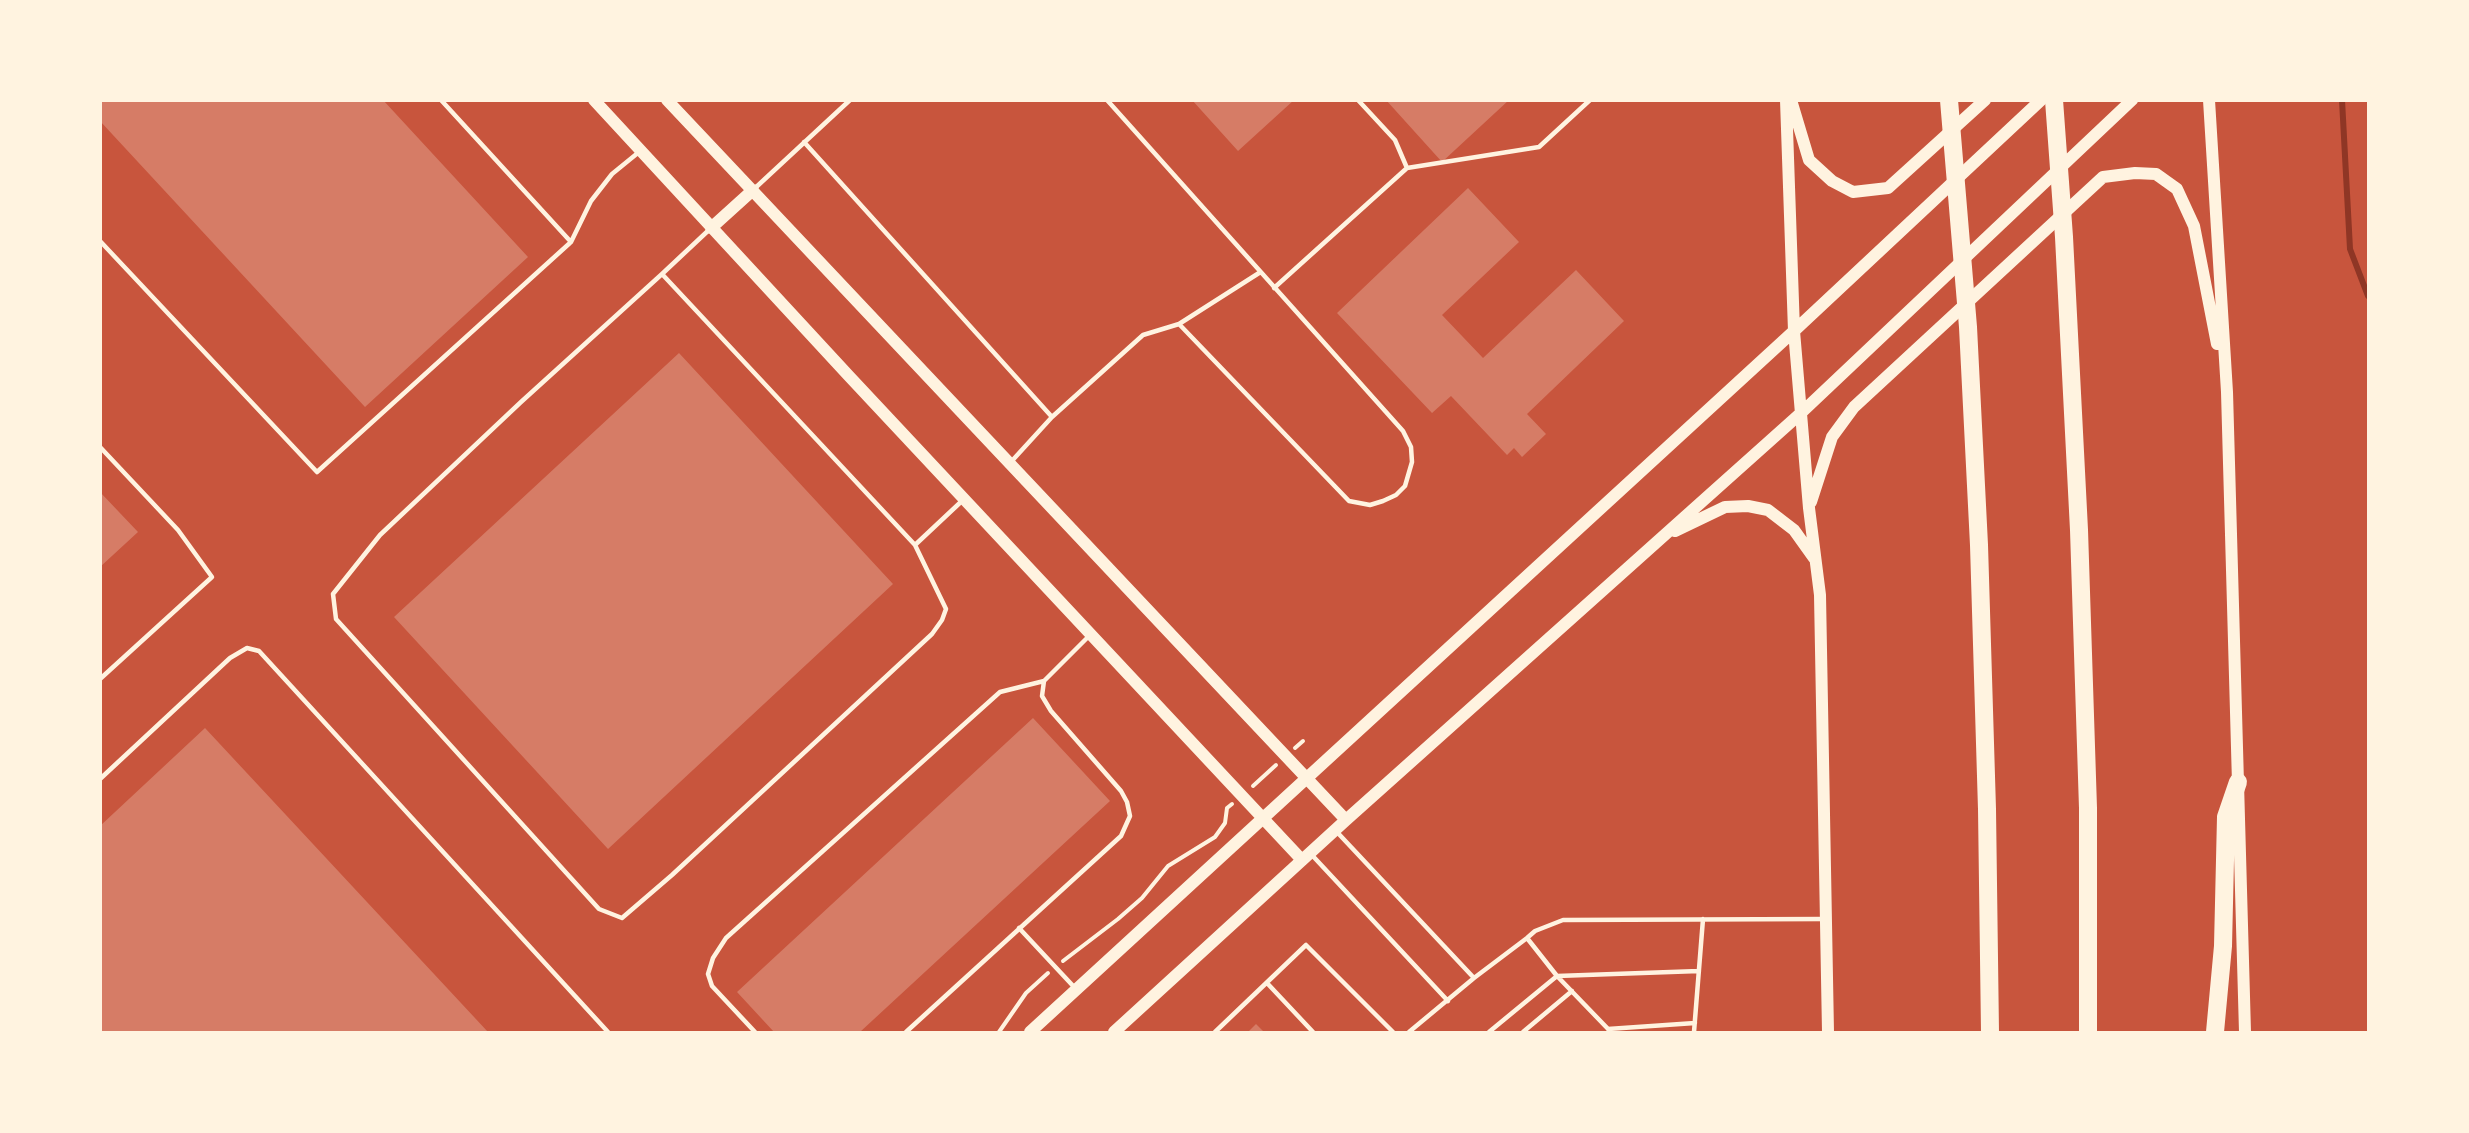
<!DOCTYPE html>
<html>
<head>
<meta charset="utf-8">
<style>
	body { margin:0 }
	#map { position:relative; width:2469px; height:1133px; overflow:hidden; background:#c8553d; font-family:"Sofia Sans Condensed",sans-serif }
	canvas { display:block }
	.frame { position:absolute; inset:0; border:102px solid #fff3e0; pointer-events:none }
</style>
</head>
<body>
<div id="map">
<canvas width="2469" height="1133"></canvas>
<div class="frame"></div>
</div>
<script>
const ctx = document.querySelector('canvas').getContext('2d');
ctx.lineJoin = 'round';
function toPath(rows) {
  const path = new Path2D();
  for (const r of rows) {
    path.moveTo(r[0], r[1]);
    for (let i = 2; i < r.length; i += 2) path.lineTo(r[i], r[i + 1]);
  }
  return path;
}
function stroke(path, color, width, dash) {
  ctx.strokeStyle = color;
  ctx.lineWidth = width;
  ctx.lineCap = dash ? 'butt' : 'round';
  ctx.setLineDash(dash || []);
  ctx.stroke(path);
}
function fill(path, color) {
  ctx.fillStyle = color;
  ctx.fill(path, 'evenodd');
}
stroke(toPath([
	[2342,100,2350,249,2368,296]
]), '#8f3625', 6);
fill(toPath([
	[100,100,383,100,528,257,365,407,100,121],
	[1192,100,1294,100,1238,151],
	[1386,100,1509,100,1442,162],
	[1468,188,1519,242,1442,315,1483,358,1576,270,1624,321,1527,414,1546,434,1522,457,1514,448,1507,455,1451,396,1432,413,1337,313],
	[679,353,893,584,608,849,394,617],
	[100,492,138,532,100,567],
	[1033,718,1110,801,860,1032,774,1032,737,992],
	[205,728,488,1032,100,1032,100,826],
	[1256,1024,1264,1032,1248,1032]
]), '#d67c66');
stroke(toPath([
	[1295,748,1303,741],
	[1253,786,1276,765],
	[1063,961,1118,919,1142,898,1168,866,1215,837,1225,823,1227,808,1232,804],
	[999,1032,1026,993,1048,973]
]), '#fff3e0', 4);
stroke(toPath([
	[1107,100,1403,431,1411,447,1412,462,1405,486,1396,495,1383,501,1370,505,1349,501,1179,324],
	[1358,100,1395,140,1407,168],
	[804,142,1052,417],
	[753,190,850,100],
	[711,228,662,274,915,545,964,499],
	[100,241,317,472,571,242,441,100],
	[571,242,591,201,612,174,639,152],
	[662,274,521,402,380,535,333,594,336,619,599,909,622,918,672,875,932,634,942,620,946,609,915,545],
	[1274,288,1407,168,1539,147,1590,100],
	[100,447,178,530,212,577,100,679],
	[1010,463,1052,417,1143,335,1179,324,1259,273],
	[100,779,230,658,247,648,259,651,608,1032],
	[1336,831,1474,978],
	[1310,853,1448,1001],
	[1019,928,1075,988],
	[1557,976,1699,971],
	[1557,976,1611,1032],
	[1267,983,1313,1032],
	[1608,1029,1695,1023],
	[755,1032,712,986,708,974,713,958,726,938,1000,692,1044,681,1090,635],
	[906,1032,1121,836,1130,816,1127,802,1121,791,1051,711,1042,696,1044,681],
	[1215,1032,1306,945,1393,1032],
	[1409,1032,1474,978,1527,938,1535,931,1563,920,1825,919],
	[1489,1032,1557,976,1527,938],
	[1523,1032,1572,991],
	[1694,1032,1703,919]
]), '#fff3e0', 4.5);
stroke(toPath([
	[594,100,848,375,1302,860],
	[667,100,1346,820],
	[1786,100,1794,331,1809,508,1820,595,1828,1032],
	[1791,100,1809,160,1832,181,1853,192,1888,188,1985,100],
	[2209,100,2227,392,2245,1032],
	[711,228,753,190],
	[1811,502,1832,437,1854,407,2103,177,2135,173,2156,174,2177,189,2194,226,2217,344],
	[1675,531,1725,507,1748,506,1768,510,1794,530,1814,558],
	[1030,1032,1794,331,2041,100],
	[1114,1032,1346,820,1801,413,2132,100]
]), '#fff3e0', 12);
stroke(toPath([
	[1949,100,1968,327,1979,545,1987,809,1990,1032],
	[2054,100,2064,237,2079,530,2088,808,2088,1032],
	[2215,1032,2223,946,2226,817,2238,782]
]), '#fff3e0', 18);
</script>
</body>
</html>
